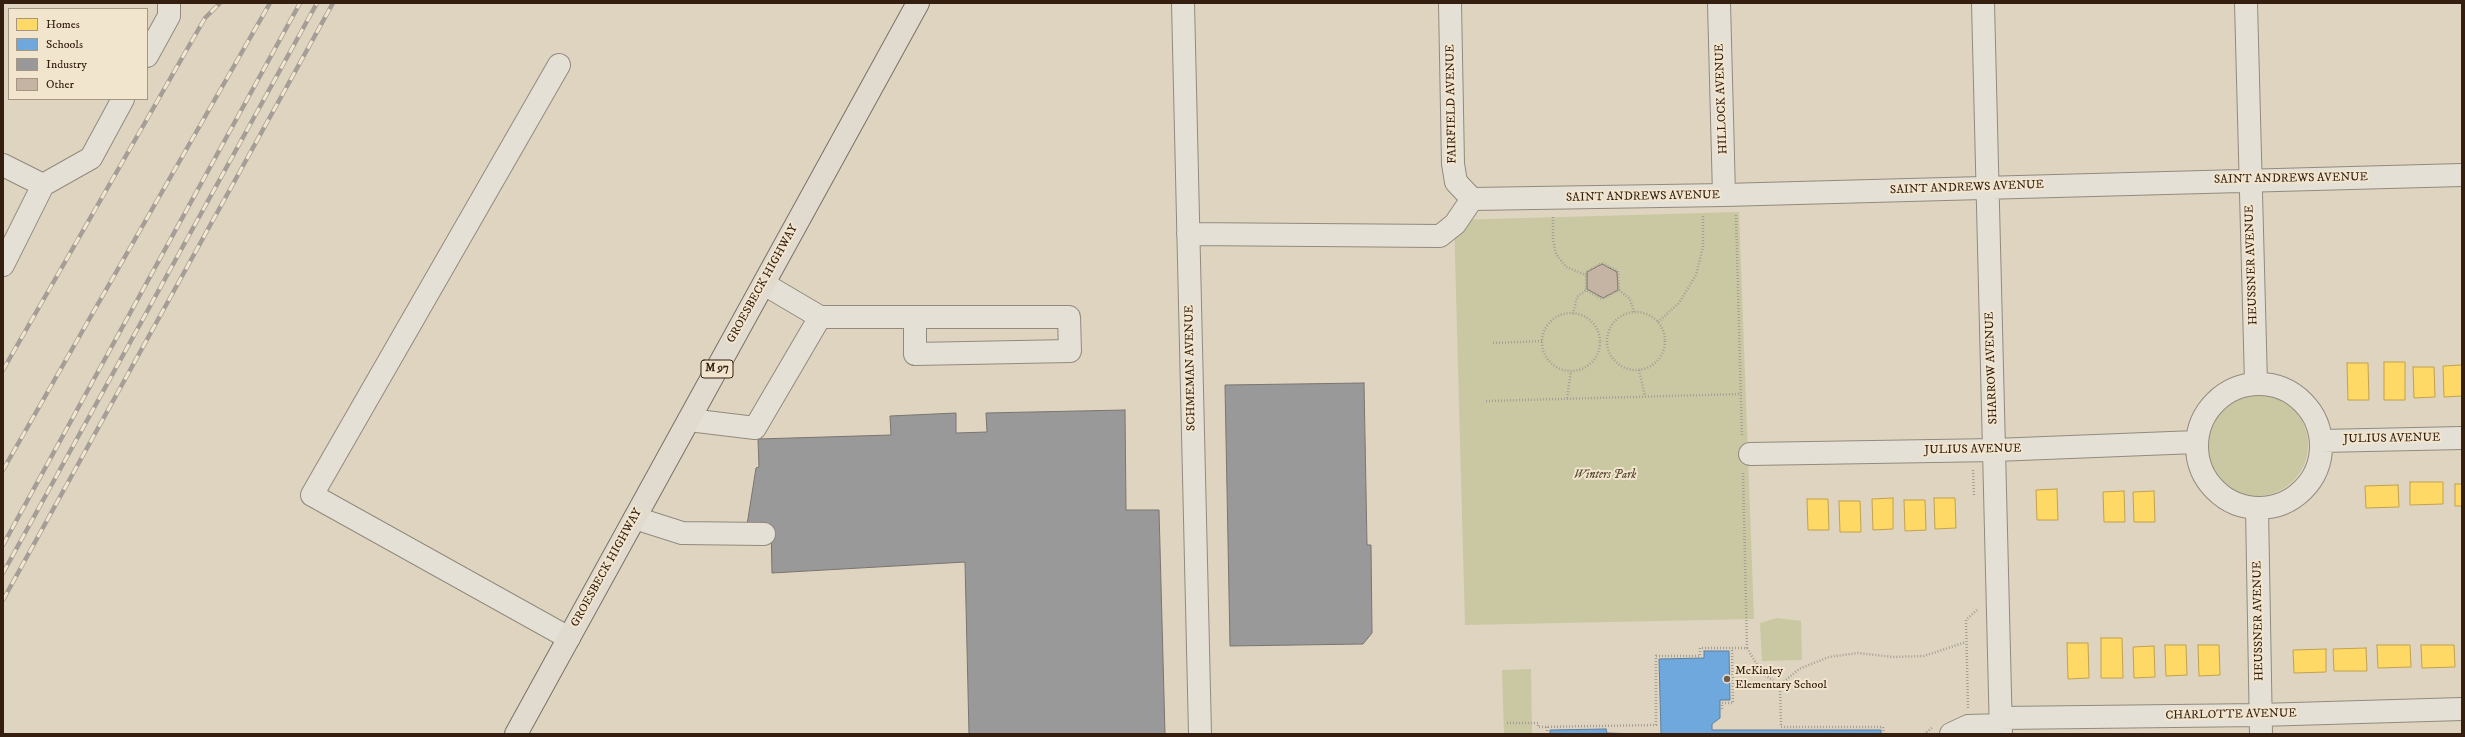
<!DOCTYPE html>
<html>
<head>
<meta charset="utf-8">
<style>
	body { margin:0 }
	#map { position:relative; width:2465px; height:737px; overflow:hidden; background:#ded4c0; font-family:"IM FELL DW Pica",serif }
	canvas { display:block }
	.frame { position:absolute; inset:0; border:4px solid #331e10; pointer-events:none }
	.legend { position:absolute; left:8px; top:8px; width:140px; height:92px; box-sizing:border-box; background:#f2e5ce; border:1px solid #a69582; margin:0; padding:5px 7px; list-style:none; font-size:12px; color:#331e10 }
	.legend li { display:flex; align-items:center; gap:8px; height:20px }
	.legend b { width:20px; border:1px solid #a69582 }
</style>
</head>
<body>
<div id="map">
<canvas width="2465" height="737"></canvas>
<div class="frame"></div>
<ul class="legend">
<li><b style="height:11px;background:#ffd966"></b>Homes</li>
<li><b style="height:11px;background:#6fa8dc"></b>Schools</li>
<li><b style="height:11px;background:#999"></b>Industry</li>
<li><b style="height:11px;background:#c5b3a3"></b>Other</li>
</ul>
</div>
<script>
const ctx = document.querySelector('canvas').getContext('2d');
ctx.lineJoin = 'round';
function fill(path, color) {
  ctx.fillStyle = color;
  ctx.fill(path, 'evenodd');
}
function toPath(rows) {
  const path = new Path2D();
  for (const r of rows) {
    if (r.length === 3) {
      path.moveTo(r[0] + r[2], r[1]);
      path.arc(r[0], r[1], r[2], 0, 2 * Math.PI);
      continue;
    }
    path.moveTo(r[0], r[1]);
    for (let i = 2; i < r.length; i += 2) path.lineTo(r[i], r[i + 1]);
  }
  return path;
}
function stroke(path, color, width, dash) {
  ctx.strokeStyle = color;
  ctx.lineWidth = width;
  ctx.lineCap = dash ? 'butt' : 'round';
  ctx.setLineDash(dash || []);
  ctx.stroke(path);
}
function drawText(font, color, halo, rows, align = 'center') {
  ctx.font = font + ' "IM FELL DW Pica",serif';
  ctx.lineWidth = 4;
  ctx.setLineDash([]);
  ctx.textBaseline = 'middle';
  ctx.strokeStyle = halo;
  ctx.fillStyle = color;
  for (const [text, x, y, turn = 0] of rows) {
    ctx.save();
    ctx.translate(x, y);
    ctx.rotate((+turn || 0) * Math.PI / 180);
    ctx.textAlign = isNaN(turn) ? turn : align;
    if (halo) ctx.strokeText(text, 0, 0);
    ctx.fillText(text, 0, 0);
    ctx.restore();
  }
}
fill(toPath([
	[1739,212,1754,619,1465,625,1454,220],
	[2257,445,51],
	[1777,618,1801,621,1802,660,1762,661,1760,623],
	[1531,669,1532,734,1504,734,1502,670]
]), '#c9c8a3');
const homes = toPath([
	[2384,362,2405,362,2405,400,2384,400,2384,362],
	[2347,363,2368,363,2369,400,2348,400,2347,363],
	[2462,365,2462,396,2444,397,2443,366,2462,365],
	[2413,367,2434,367,2435,397,2414,398,2413,367],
	[2410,482,2443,482,2443,504,2410,505,2410,482],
	[2455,484,2462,484,2462,506,2455,506,2455,484],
	[2398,485,2399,507,2366,508,2365,486,2398,485],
	[2057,489,2058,520,2037,520,2036,490,2057,489],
	[2124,491,2125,522,2104,522,2103,492,2124,491],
	[2154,491,2155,522,2134,522,2133,492,2154,491],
	[1893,498,1893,529,1873,530,1872,499,1893,498],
	[1934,498,1955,498,1956,528,1935,529,1934,498],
	[1807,499,1828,499,1829,530,1808,530,1807,499],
	[1904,500,1925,500,1926,530,1905,531,1904,500],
	[1839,501,1860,501,1861,532,1840,532,1839,501],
	[2101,638,2122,638,2123,678,2101,678,2101,638],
	[2067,643,2088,643,2089,678,2068,679,2067,643],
	[2165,645,2186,645,2187,675,2166,676,2165,645],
	[2198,645,2219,645,2220,675,2199,676,2198,645],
	[2377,645,2410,645,2411,667,2378,668,2377,645],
	[2421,645,2454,645,2455,667,2422,668,2421,645],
	[2154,646,2155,677,2134,678,2133,647,2154,646],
	[2366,648,2367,671,2334,671,2333,649,2366,648],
	[2326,649,2326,672,2294,673,2293,650,2326,649]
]);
fill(homes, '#ffd966');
stroke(homes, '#c2a14c', 1);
const schools = toPath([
	[1704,651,1729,651,1730,700,1720,700,1720,718,1712,724,1712,730,1881,730,1881,734,1661,734,1659,659,1704,658,1704,651],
	[1606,729,1607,733,1637,734,1550,734,1550,730,1606,729]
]);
fill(schools, '#6fa8dc');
stroke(schools, '#5d7f9f', 1);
const industry = toPath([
	[1364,383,1367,545,1371,545,1372,633,1363,644,1230,646,1225,385,1364,383],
	[1125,410,1126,510,1159,510,1165,734,969,734,965,562,772,573,771,525,747,525,756,468,759,467,758,439,891,435,890,416,956,413,956,433,987,432,986,413,1125,410]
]);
fill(industry, '#999');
stroke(industry, '#7a7470', 1);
const building = toPath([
	[1602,264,1617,272,1618,290,1603,298,1587,289,1587,272,1602,264]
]);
fill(building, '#c5b3a3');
stroke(building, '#7a7165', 1);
const minor = toPath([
	[1183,3,1200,734],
	[1450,3,1453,164,1456,182,1472,199],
	[1719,3,1724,195],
	[1983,3,2001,734],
	[2246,3,2256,383],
	[147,56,169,16,169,3],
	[559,65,312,495,569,638],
	[3,165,43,185,3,265],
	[43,185,91,158,123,99],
	[1472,199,1724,195,2462,175],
	[1188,234,1440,236,1455,224,1472,199],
	[820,317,1069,317,1070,351,915,354,915,317],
	[2259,446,62],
	[689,420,755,428,820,317,764,284],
	[2321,441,2462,438],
	[1750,454,1995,450,2196,442],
	[2257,508,2261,734],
	[635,518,682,533,764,534],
	[2001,718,2260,715,2462,709],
	[1951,734,1968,726,2001,725]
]);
const major = toPath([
	[516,734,918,3]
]);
stroke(minor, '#928a7d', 24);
stroke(major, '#7a7165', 24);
stroke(toPath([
	[1736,215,1742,437],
	[1553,217,1553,239,1556,254,1566,267,1586,275],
	[1602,263,1618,271,1619,290,1602,299,1586,290,1586,272,1602,263],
	[1619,290,1630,299,1634,312],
	[1636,341,29],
	[1571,342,29],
	[1573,314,1577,297,1586,290],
	[1658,322,1679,303,1696,275,1703,247,1703,214],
	[1493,343,1543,341],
	[1639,370,1645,396],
	[1567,398,1571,371],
	[1486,401,1741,394],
	[1973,470,1974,497],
	[1747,648,1762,673,1780,685],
	[1968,708,1966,620,1977,610],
	[1722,709,1722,703,1733,703,1732,648],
	[1507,723,1538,723,1538,727,1656,725,1656,656,1700,656,1700,648,1747,648,1743,472],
	[1547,727,1547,734],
	[1884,734,1883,727,1781,727,1780,685,1799,669,1829,657,1858,653,1893,657,1924,656,1966,642],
	[1924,734,1932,728]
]), '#a49e96', 2.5, [1, 2]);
stroke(minor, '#e5e0d6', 22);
stroke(major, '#e1dace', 22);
const rail = toPath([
	[3,370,205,18,220,3],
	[3,470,270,3],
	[3,545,300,3],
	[3,573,317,3],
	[3,600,333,3]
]);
stroke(rail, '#a49e96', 4.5);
stroke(rail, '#f2e5ce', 3, [9]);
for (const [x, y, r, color] of [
	[1727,679,4,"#6f5e4e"]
]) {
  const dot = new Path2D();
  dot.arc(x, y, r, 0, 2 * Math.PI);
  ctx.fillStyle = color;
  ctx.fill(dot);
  stroke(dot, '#f2e5ce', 1.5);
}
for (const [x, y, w] of [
	[717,369,32]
]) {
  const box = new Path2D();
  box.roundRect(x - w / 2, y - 9, w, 18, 3);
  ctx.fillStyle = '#f2e5ce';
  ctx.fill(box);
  stroke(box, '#331e10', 1);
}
drawText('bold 11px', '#331e10', null, [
	["M 97",717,369]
]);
drawText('12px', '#331e10', '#f2e5ce', [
	["HILLOCK AVENUE",1722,99,-92],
	["FAIRFIELD AVENUE",1452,104,-91],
	["SAINT ANDREWS AVENUE",2291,179,-1],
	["SAINT ANDREWS AVENUE",1967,188,-2],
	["SAINT ANDREWS AVENUE",1643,197,-1],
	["HEUSSNER AVENUE",2252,265,-92],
	["GROESBECK HIGHWAY",763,284,-61],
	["SCHMEMAN AVENUE",1191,368,-91],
	["SHARROW AVENUE",1992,368,-92],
	["JULIUS AVENUE",2392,439,-1],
	["JULIUS AVENUE",1973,450,-1],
	["GROESBECK HIGHWAY",607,568,-61],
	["HEUSSNER AVENUE",2259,621,-91],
	["CHARLOTTE AVENUE",2231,715,-1]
]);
drawText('italic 12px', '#5b4e35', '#f2e5ce', [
	["Winters Park",1605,476]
]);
drawText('12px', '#331e10', '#f2e5ce', [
	["McKinley",1735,672],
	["Elementary School",1735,686]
], 'left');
</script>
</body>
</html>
